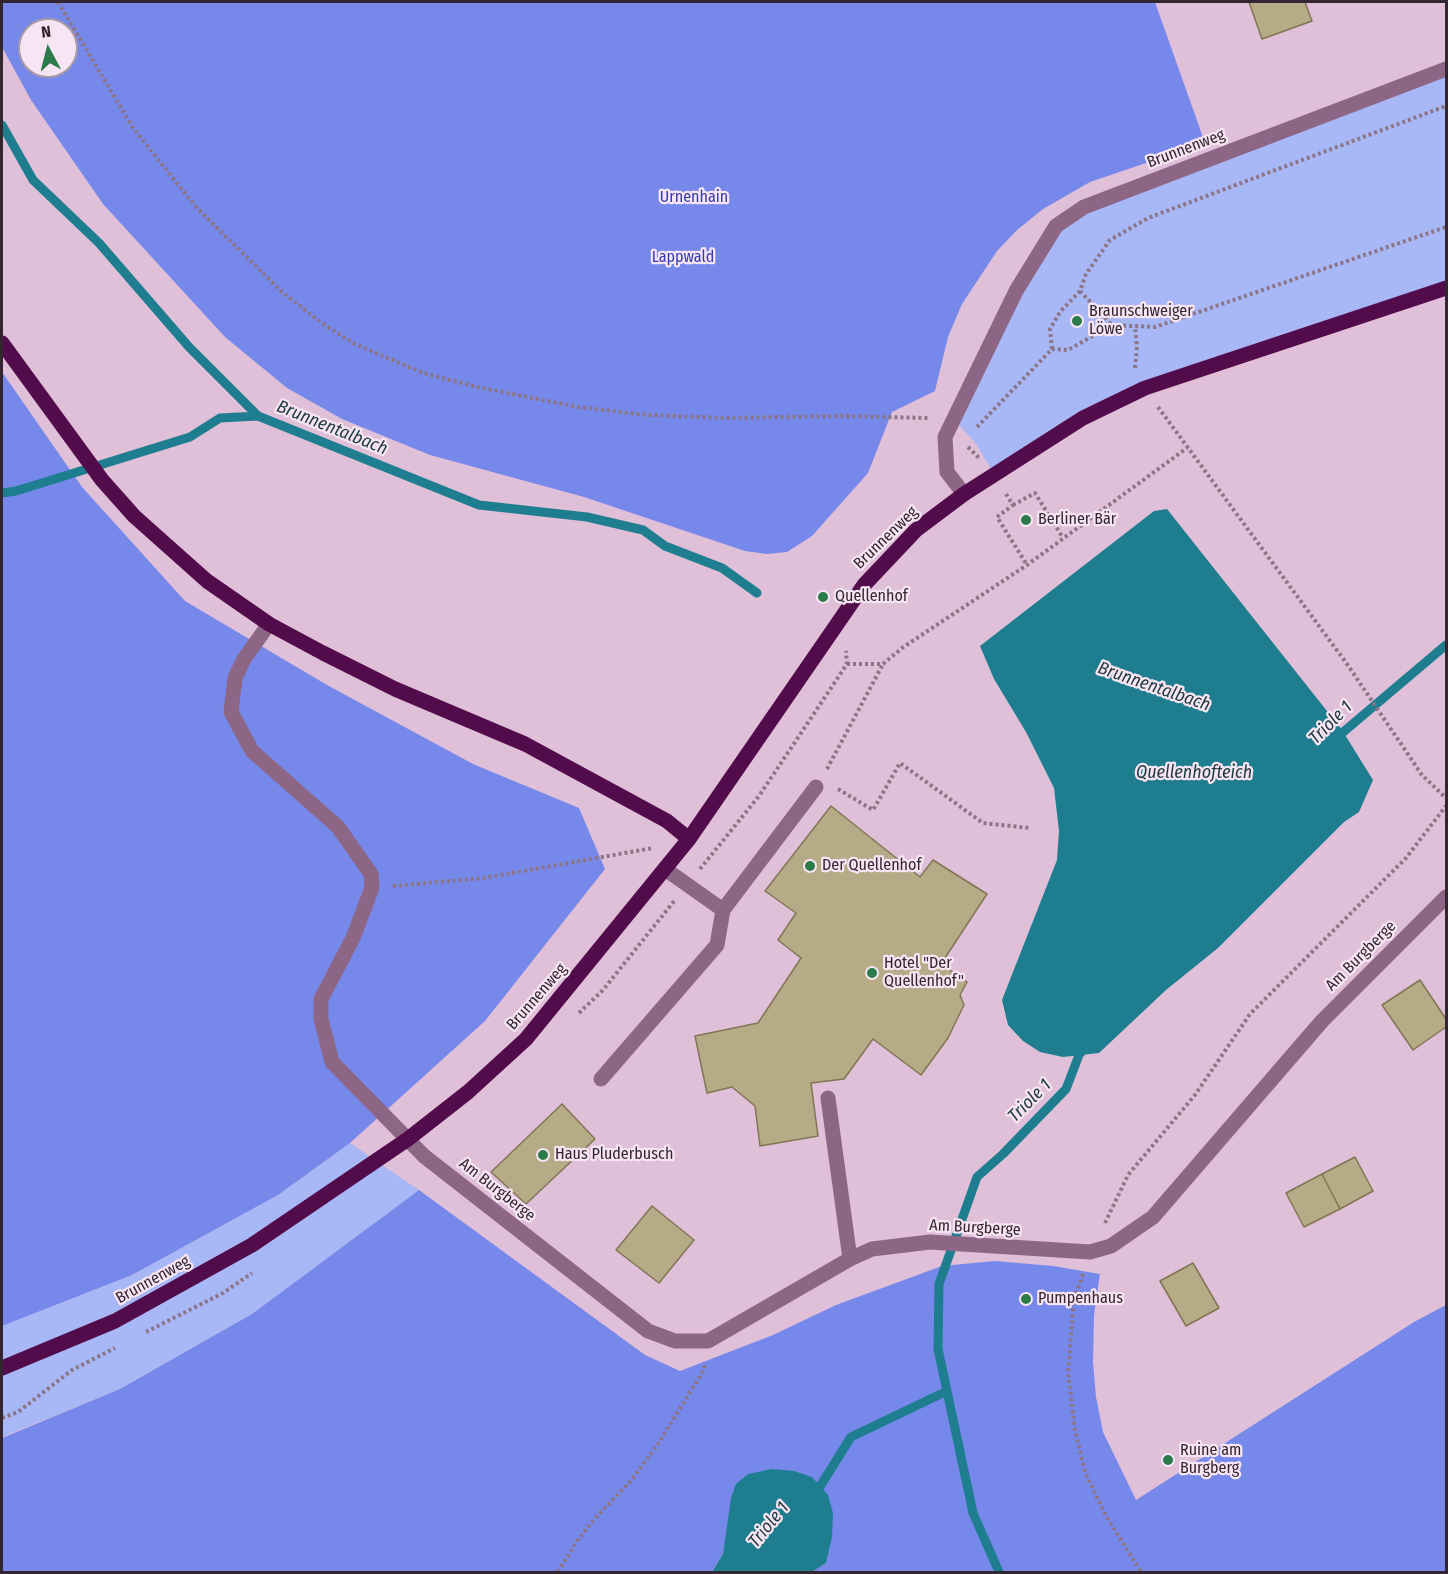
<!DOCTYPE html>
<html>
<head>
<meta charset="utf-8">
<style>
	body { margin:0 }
	#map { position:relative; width:1448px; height:1574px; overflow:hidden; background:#e0bfd9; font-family:"Fira Sans Condensed",sans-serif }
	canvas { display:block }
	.frame { position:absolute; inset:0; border:3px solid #322630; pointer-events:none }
	.north { position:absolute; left:18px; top:18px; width:60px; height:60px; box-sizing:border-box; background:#f7e5f3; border:2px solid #a899a5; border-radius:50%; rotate:353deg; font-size:16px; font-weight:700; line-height:24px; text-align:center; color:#322630 }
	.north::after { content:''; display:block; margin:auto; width:21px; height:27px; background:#2b7a4a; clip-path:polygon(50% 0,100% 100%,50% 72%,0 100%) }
</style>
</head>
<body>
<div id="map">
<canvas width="1448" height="1574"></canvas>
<div class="frame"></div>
<div class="north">N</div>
</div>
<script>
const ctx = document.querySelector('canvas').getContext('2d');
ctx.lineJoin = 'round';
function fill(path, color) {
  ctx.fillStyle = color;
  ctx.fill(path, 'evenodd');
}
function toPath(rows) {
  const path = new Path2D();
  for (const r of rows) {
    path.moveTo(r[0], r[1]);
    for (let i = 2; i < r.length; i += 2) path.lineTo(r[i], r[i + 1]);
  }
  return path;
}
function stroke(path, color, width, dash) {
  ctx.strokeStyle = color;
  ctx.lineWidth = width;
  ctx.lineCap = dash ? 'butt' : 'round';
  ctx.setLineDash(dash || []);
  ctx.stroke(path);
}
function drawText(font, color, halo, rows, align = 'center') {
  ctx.font = font + ' "Fira Sans Condensed",sans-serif';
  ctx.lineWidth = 4.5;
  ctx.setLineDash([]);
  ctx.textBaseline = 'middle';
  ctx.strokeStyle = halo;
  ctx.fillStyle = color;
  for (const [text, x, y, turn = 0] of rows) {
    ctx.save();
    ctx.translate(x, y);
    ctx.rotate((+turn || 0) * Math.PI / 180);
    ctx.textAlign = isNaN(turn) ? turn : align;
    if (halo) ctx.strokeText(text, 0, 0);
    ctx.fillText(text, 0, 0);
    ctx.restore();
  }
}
fill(toPath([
	[1446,69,1446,288,1145,388,994,474,976,444,954,419,1047,226],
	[350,1143,419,1190,252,1314,120,1389,2,1437,2,1326,132,1275,278,1195]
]), '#a8b7f6');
fill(toPath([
	[2,2,1155,2,1205,143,1090,182,1043,209,1017,230,997,251,962,304,948,337,935,391,892,412,868,473,812,536,787,552,767,554,745,551,584,497,430,455,342,419,287,388,225,337,103,204,31,100,2,47],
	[30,30,66,30,66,66,30,66],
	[2,372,82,487,185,601,327,685,473,764,579,808,605,869,485,1021,350,1143,278,1195,132,1275,2,1326],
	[419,1190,645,1355,680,1371,773,1335,836,1305,942,1266,995,1261,1053,1266,1100,1274,1094,1315,1093,1362,1096,1397,1103,1432,1136,1500,1414,1322,1446,1305,1446,1572,812,1572,826,1563,728,1526,723,1554,712,1572,2,1572,2,1438,120,1389,252,1314]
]), '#7689eb');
fill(toPath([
	[1167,509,1342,730,1373,780,1359,812,1344,822,1218,948,1166,990,1099,1053,1063,1057,1040,1052,1023,1041,1008,1025,1002,1000,1057,860,1059,831,1054,788,1026,732,994,679,980,646,1154,511],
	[772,1469,794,1471,812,1477,828,1495,833,1513,832,1537,826,1563,812,1572,712,1572,723,1554,731,1498,736,1484,748,1474]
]), '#1e7e90');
stroke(toPath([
	[2,125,33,180,99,243,189,347,258,416,479,505,587,517,643,530,665,546,722,568,757,593],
	[2,493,16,491,190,437,220,418,258,416],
	[1335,739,1446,645],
	[947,1391,973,1513,999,1572],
	[814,1496,851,1437,947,1391,938,1349,939,1284,977,1177,1003,1154,1066,1089,1079,1055,1086,1046]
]), '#1e7e90', 9);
const building = toPath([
	[1249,2,1305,2,1312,21,1262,39,1249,2],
	[831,806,920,877,933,860,987,894,941,964,967,982,960,995,964,1005,948,1038,921,1075,873,1039,844,1079,811,1083,818,1136,760,1146,755,1106,732,1087,707,1093,695,1036,758,1023,801,958,778,940,796,913,765,891,831,806],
	[1420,980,1446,1019,1446,1027,1413,1050,1382,1005,1420,980],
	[562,1104,595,1139,526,1204,491,1172,562,1104],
	[1355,1157,1373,1191,1340,1209,1322,1174,1355,1157],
	[1322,1174,1340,1209,1304,1227,1286,1193,1322,1174],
	[652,1206,694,1240,659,1283,616,1250,652,1206],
	[1193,1263,1219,1308,1186,1326,1160,1281,1193,1263]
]);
fill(building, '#b6ab87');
stroke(building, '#807654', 1.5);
stroke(toPath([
	[58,2,133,128,196,207,282,292,323,324,355,344,423,373,477,387,578,407,647,415,726,418,842,416,929,418],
	[1080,291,1112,325],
	[1052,349,1050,329,1060,312,1080,291,1086,274,1110,240,1148,218,1446,106],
	[1135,368,1137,347,1135,327],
	[1158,407,1347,664,1422,775,1446,798],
	[977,427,1052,349,1068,350,1112,325,1155,327,1446,227],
	[968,447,980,459],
	[1006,494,1013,505,997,517,1027,565],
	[1013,505,1035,493,1063,538],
	[847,664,883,664,902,648,1027,565,1187,448],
	[827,769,883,664],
	[838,789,873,810,900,763,983,823,1030,828],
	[700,869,759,796,847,664,846,651],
	[393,886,484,878,653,848],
	[579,1013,603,990,675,900],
	[1105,1223,1128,1175,1195,1095,1250,1014,1406,858,1446,806],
	[1083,1274,1074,1299,1068,1372,1075,1430,1085,1472,1106,1516,1141,1572],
	[146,1332,223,1293,252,1273],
	[2,1418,18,1412,72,1370,115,1348],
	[558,1572,577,1541,597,1516,631,1481,658,1444,704,1370,705,1362]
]), '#8c7587', 4, [3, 3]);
stroke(toPath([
	[964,494,947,472,945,437,1016,291,1056,226,1084,207,1446,69],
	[269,624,244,659,235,678,231,712,252,751,338,827,371,874,372,888,353,938,321,999,321,1019,332,1062,424,1156,648,1331,675,1341,708,1341,850,1259,872,1249,930,1242,1090,1252,1111,1246,1153,1217,1322,1021,1446,897],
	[723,910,816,787],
	[601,1079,717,945,723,910,665,869],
	[828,1098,850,1259]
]), '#8d6685', 15);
stroke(toPath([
	[2,343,102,480,134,516,207,581,269,624,323,653,395,689,525,744,667,821,689,839],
	[2,1368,115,1321,252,1245,408,1139,468,1092,526,1039,689,839,864,585,916,530,964,494,1083,418,1145,388,1446,288]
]), '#530c4b', 15);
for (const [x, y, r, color] of [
	[1077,321,6,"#2b7a4a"],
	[1026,520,6,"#2b7a4a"],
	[823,597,6,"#2b7a4a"],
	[810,866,6,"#2b7a4a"],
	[872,973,6,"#2b7a4a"],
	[543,1155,6,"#2b7a4a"],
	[1026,1299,6,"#2b7a4a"],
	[1168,1460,6,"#2b7a4a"]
]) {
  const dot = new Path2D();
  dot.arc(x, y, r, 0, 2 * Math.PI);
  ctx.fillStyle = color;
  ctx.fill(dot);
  stroke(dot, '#f7e5f3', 2);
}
drawText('16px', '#322630', '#f7e5f3', [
	["Brunnenweg",1186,149,-21],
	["Brunnenweg",886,538,-44],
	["Am Burgberge",1361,956,-45],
	["Brunnenweg",537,997,-49],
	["Am Burgberge",497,1190,38],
	["Am Burgberge",975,1228,3],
	["Brunnenweg",153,1280,-29]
]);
drawText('16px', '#343aab', '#f7e5f3', [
	["Urnenhain",694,198],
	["Lappwald",683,258]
]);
drawText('16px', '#322630', '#f7e5f3', [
	["Braunschweiger",1089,312],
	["Löwe",1089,330],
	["Berliner Bär",1038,520],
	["Quellenhof",835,597],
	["Der Quellenhof",822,866],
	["Hotel \"Der",884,964],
	["Quellenhof\"",884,982],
	["Haus Pluderbusch",555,1155],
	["Pumpenhaus",1038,1299],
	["Ruine am",1180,1451],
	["Burgberg",1180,1469]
], 'left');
drawText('italic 18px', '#1e3a40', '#f7e5f3', [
	["Brunnentalbach",332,428,22],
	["Brunnentalbach",1154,687,19],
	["Triole 1",1331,723,-45],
	["Quellenhofteich",1194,773],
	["Triole 1",1030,1101,-45],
	["Triole 1",769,1525,-51]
]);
</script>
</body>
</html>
